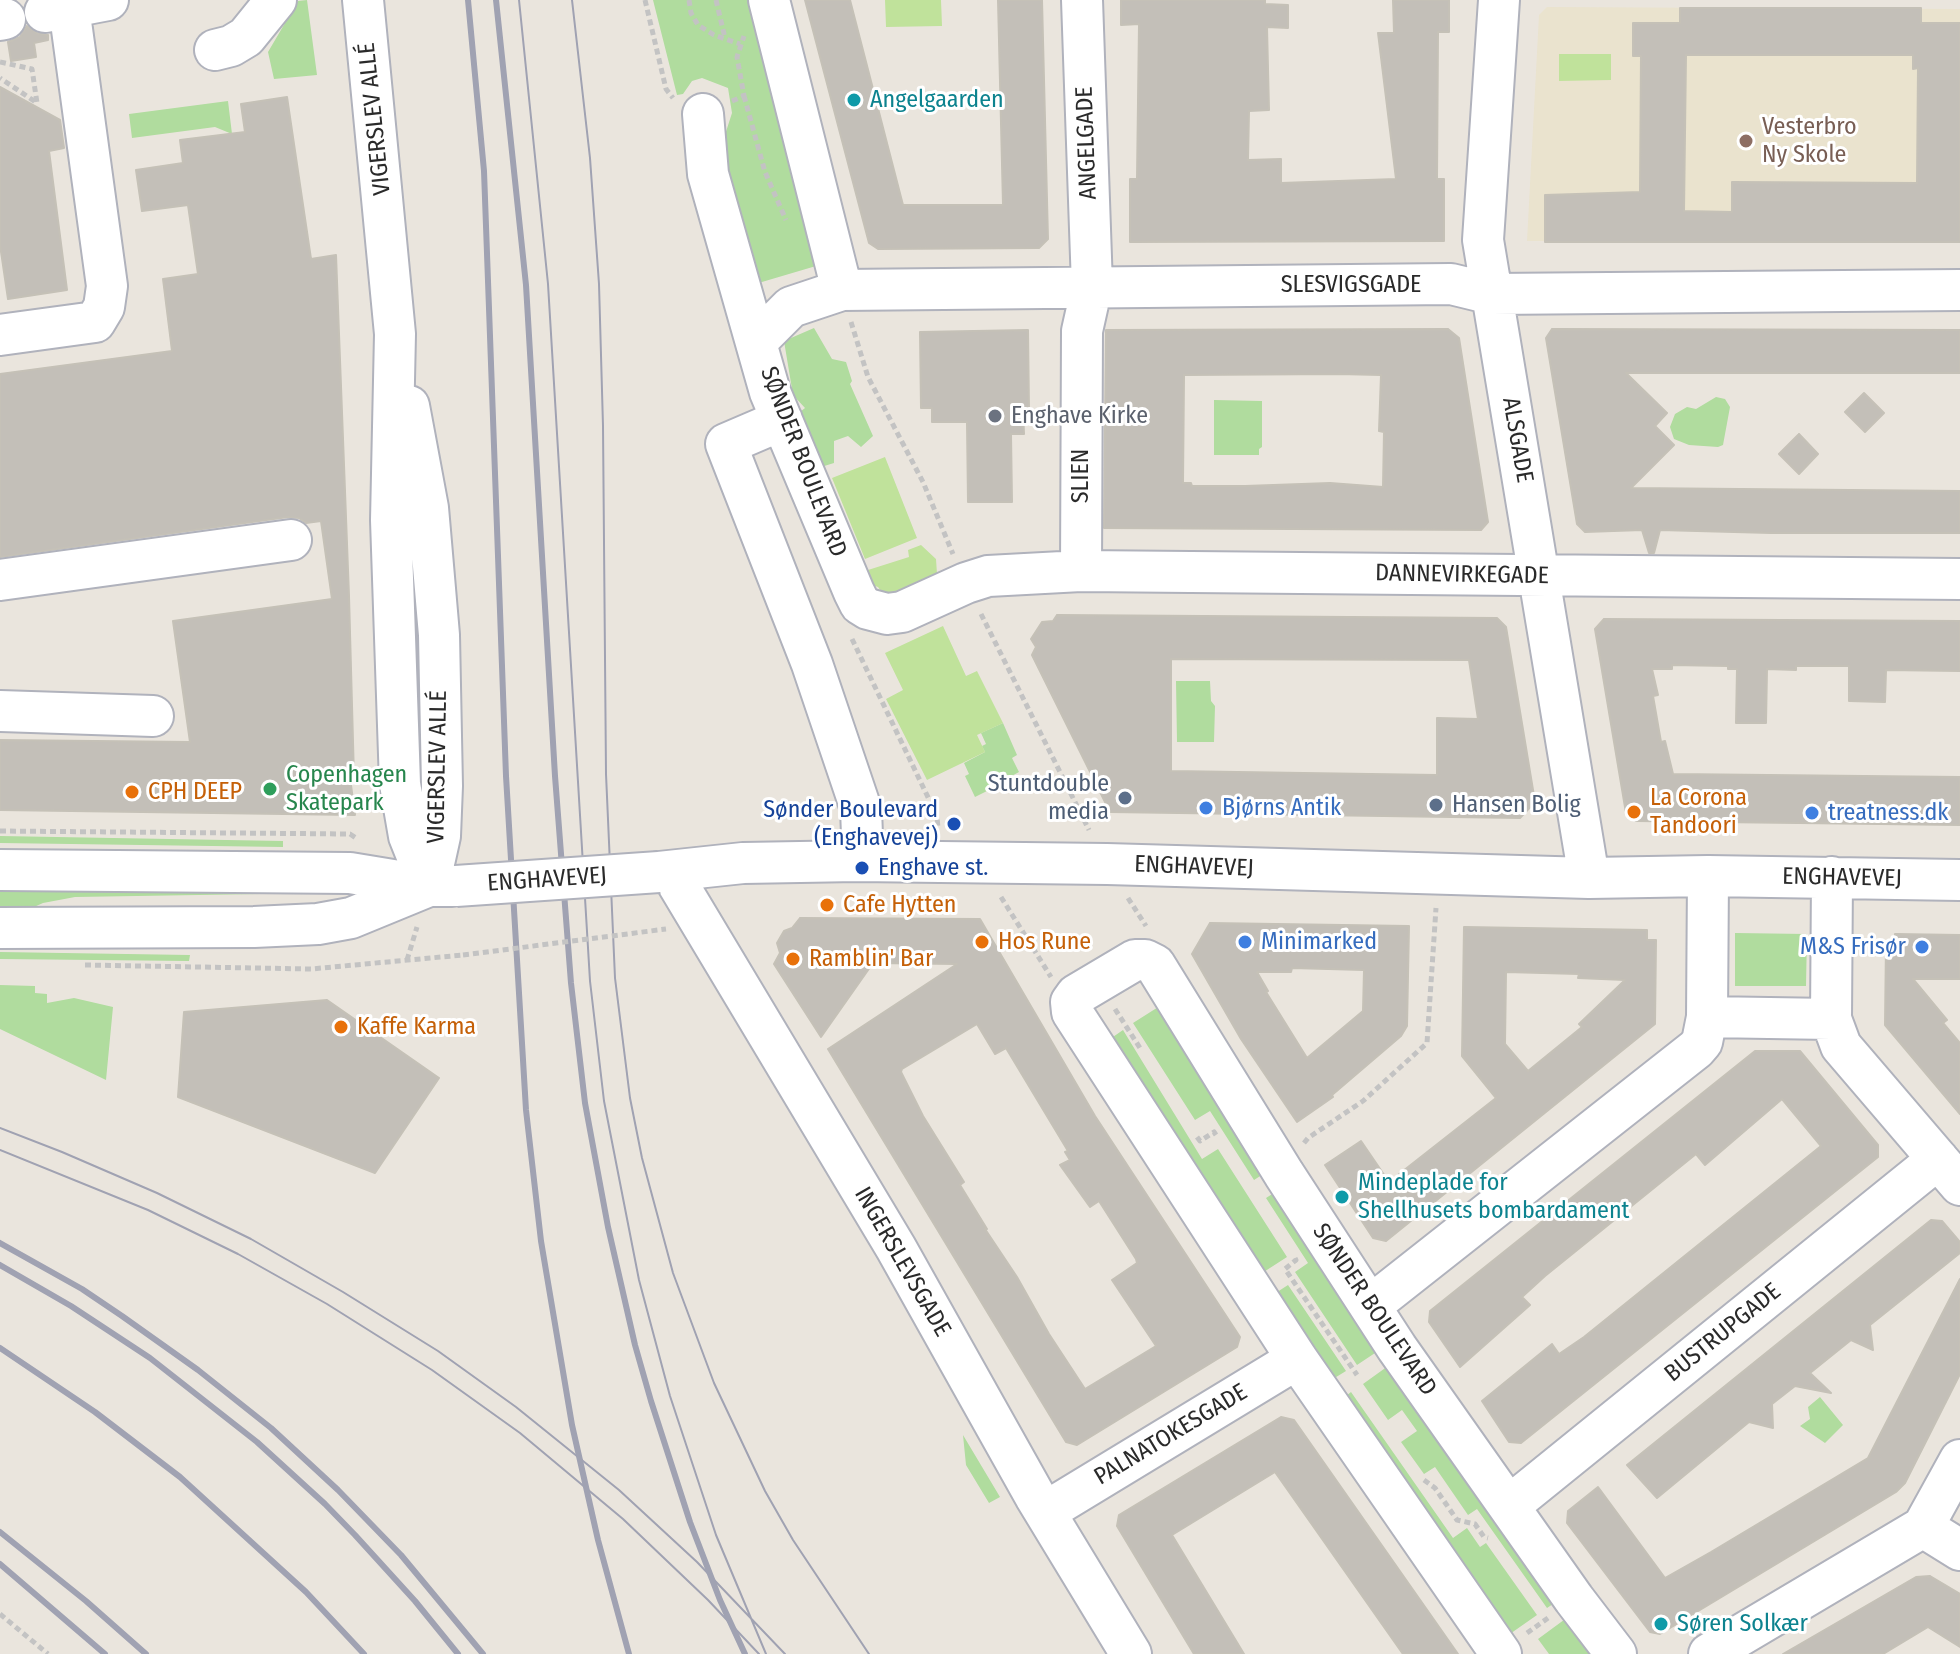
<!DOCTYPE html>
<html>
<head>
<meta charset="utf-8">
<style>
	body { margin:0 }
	canvas { display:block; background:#eae5dd }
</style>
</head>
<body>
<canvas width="1960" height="1654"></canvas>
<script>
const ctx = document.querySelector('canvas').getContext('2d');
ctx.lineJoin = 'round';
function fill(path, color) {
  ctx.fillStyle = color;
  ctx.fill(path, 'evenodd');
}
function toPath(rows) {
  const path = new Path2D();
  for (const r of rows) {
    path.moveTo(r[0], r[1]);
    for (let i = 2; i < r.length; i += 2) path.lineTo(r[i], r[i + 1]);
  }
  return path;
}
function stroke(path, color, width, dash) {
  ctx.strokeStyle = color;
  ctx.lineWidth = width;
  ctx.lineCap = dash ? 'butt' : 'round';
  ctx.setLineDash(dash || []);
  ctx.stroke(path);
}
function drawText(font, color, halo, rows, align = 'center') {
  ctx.font = font + ' "Fira Sans Condensed",sans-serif';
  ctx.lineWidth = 6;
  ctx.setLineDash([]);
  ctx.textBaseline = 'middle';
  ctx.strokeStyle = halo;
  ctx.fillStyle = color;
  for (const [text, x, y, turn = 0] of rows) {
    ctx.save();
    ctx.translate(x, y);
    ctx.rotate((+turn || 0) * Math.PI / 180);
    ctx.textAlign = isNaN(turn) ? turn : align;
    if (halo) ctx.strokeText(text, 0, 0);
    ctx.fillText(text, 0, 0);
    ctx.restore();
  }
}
fill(toPath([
	[1547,7,1960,9,1960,242,1527,241,1539,15]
]), '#eae3ce');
fill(toPath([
	[307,0,317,75,274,79,268,52,298,1],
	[653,0,748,0,816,266,745,287,713,172,732,113,728,88,702,78,692,81,683,94,677,95],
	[228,101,232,134,215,127,132,138,129,114],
	[814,328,832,359,846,362,852,381,850,384,873,436,861,447,848,436,834,441,834,463,821,467,800,412,805,408,793,395,784,341],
	[1716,397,1725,399,1730,407,1723,445,1718,447,1689,445,1674,439,1670,427,1675,414,1687,407,1696,409],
	[1214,400,1262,401,1262,447,1259,449,1259,455,1214,455],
	[1176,681,1210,681,1211,701,1215,706,1214,742,1177,742],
	[1003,723,1017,755,1012,758,1019,772,1008,778,1009,780,975,797,965,776,969,774,964,763,985,752,982,746,986,744,981,733],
	[0,836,283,841,283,847,0,843],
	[0,883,323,887,323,893,75,897,43,903,25,911,0,912],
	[1735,933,1807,934,1806,986,1735,986],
	[0,952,190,955,189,961,0,959],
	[0,985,35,986,35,993,47,994,47,1003,74,998,113,1007,106,1080,0,1029],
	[1163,1004,1268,1171,1254,1180,1210,1111,1195,1120,1133,1023],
	[1123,1030,1202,1159,1218,1149,1287,1257,1256,1277,1110,1039],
	[1280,1189,1384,1347,1357,1365,1295,1272,1308,1263,1266,1198],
	[1288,1285,1346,1371,1328,1382,1271,1296],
	[1395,1361,1562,1598,1547,1608,1477,1509,1468,1515,1435,1467,1424,1474,1401,1442,1417,1431,1402,1410,1388,1420,1363,1384],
	[1351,1392,1453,1538,1467,1528,1480,1547,1486,1543,1537,1615,1507,1636,1341,1400],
	[1820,1397,1843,1425,1825,1443,1800,1426,1810,1419,1808,1407],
	[963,1435,1000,1497,989,1503,966,1465],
	[1572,1614,1602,1654,1549,1654,1538,1639]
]), '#b0dc9e');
fill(toPath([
	[885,0,941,0,942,26,886,27],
	[1559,54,1611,54,1611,80,1559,81],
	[885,457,917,538,865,559,832,478],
	[921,545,936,559,937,574,914,583,914,587,885,597,878,587,869,584,868,570,909,557,908,550],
	[943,626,966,676,977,671,1003,723,977,735,985,752,927,780,886,699,903,690,885,653]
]), '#c0e29b');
const building = toPath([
	[805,0,850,0,903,205,1003,205,998,0,1042,0,1048,239,1039,248,878,249,869,243,805,0],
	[1121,0,1265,0,1265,4,1288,5,1288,28,1267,27,1269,110,1249,111,1248,160,1281,159,1281,183,1396,179,1378,33,1394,33,1393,0,1449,0,1449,32,1438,32,1437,179,1444,179,1444,241,1130,242,1130,179,1137,179,1139,24,1121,25,1121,0],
	[1680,8,1921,8,1921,23,1960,23,1960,242,1545,242,1545,195,1640,192,1641,56,1633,56,1633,23,1680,23,1680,8],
	[1686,55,1913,55,1913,69,1918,68,1917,183,1732,182,1732,212,1684,211,1686,55],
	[27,26,37,33,48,35,48,40,34,43,36,57,11,61,8,42,20,37,27,26],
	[0,87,60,120,64,148,49,151,67,290,8,299,0,245,0,87],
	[287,97,311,259,336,255,349,596,354,778,350,778,355,815,0,810,0,740,190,742,173,621,332,599,321,521,306,523,299,518,288,517,0,557,0,374,172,351,163,279,198,274,188,205,142,211,136,170,183,163,180,140,245,132,241,104,287,97],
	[1448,329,1459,338,1488,522,1481,530,1104,528,1106,330,1448,329],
	[1339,374,1381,375,1379,431,1384,432,1383,487,1330,483,1245,486,1192,486,1191,483,1183,483,1184,375,1339,374],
	[1552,329,1960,330,1960,373,1626,373,1667,413,1655,426,1674,445,1631,488,1960,491,1960,533,1771,533,1660,530,1654,553,1649,553,1642,530,1585,532,1577,524,1546,338,1552,329],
	[1028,330,1029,411,1023,411,1024,434,1011,434,1012,502,968,502,967,422,932,422,932,408,921,408,920,332,1028,330],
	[1864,393,1884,413,1865,432,1845,412,1864,393],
	[1799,434,1818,454,1799,474,1779,454,1799,434],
	[1057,615,1497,618,1506,627,1535,802,1520,818,1110,812,1032,655,1036,647,1031,639,1042,622,1053,621,1057,615],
	[1171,659,1469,660,1478,719,1437,718,1437,775,1171,771,1171,659],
	[1604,619,1960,621,1960,671,1886,670,1885,702,1849,701,1849,666,1796,666,1796,670,1767,669,1766,723,1736,723,1737,669,1728,669,1728,666,1672,665,1672,669,1652,669,1658,695,1653,696,1661,742,1665,741,1673,774,1960,777,1960,825,1636,821,1626,813,1595,629,1604,619],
	[800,918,980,919,1095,1116,1240,1337,1237,1347,1077,1445,1066,1442,828,1049,957,964,873,963,821,1037,774,964,780,953,777,943,784,931,792,928,800,918],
	[977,1024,995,1054,1006,1048,1068,1151,1065,1152,1070,1160,1060,1165,1090,1207,1099,1201,1136,1259,1137,1263,1112,1280,1156,1346,1085,1389,1049,1334,1017,1277,985,1229,987,1229,960,1185,964,1182,923,1116,901,1072,902,1069,977,1024],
	[1210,923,1409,926,1407,1026,1401,1036,1332,1095,1333,1097,1297,1122,1241,1039,1192,954,1210,923],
	[1292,968,1364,970,1363,1011,1307,1058,1266,992,1268,991,1257,972,1291,972,1292,968],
	[1464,927,1647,930,1647,940,1656,940,1655,1024,1386,1241,1373,1238,1325,1165,1361,1141,1389,1182,1496,1098,1462,1056,1464,927],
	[1506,972,1579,974,1578,978,1625,980,1579,1024,1582,1027,1528,1071,1505,1044,1506,972],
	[1895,934,1960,935,1960,979,1913,979,1947,1020,1943,1023,1960,1043,1960,1114,1885,1025,1886,943,1895,942,1895,934],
	[327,1000,439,1078,375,1173,178,1097,184,1012,327,1000],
	[1755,1051,1800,1051,1878,1145,1878,1157,1521,1443,1509,1442,1482,1401,1552,1344,1559,1354,1584,1337,1821,1146,1782,1099,1705,1165,1696,1154,1545,1276,1522,1297,1530,1305,1460,1367,1429,1322,1430,1311,1755,1051],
	[1931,1220,1942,1221,1960,1242,1960,1253,1870,1325,1873,1350,1851,1340,1810,1373,1831,1393,1795,1386,1772,1404,1773,1428,1749,1422,1657,1498,1627,1465,1931,1220],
	[1960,1279,1960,1374,1905,1483,1896,1492,1660,1634,1650,1632,1567,1523,1568,1511,1598,1487,1665,1578,1711,1552,1868,1458,1960,1279],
	[1281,1417,1294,1420,1458,1654,1403,1654,1275,1472,1172,1535,1244,1654,1194,1654,1117,1526,1119,1515,1281,1417],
	[1930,1576,1960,1594,1960,1647,1928,1627,1883,1654,1783,1654,1916,1577,1930,1576]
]);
fill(building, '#c3bfb8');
stroke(building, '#c5c1b7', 2);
const minor = toPath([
	[363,0,395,334,391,520,400,784,409,836,429,886],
	[769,0,842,290],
	[1499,0,1483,240,1589,878],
	[45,12,108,0],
	[0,20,5,19],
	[215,50,231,46,246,37,276,0],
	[703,114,708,174,770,392,854,592,860,604,868,609,887,614,902,612,966,583,988,576,1081,571,1960,579],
	[0,335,95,322,104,307,107,286,68,0],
	[757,341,791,307,842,290,1451,284,1492,294,1960,290],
	[409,406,428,508,439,635,442,786,440,836,429,886],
	[782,420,726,444,812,664,861,809,863,861],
	[1081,571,1082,331,1092,286,1082,0],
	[0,580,291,540],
	[0,711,153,716],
	[0,870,350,873,429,886,452,886],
	[670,871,896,1248,1035,1496,1131,1654],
	[659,872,743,863,857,861,1107,864,1589,878,1708,876,1960,880],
	[1832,877,1831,1019,1841,1046,1960,1185],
	[0,928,254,927,318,924,351,918,429,886],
	[1707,1017,1831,1019],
	[1370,1306,1696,1049,1702,1042,1707,1017,1708,876],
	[1509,1506,1938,1159],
	[1045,1512,1297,1359],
	[1923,1527,1960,1550],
	[1501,1654,1297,1359,1072,1012,1071,1002,1076,995,1135,960,1145,960,1155,965,1284,1174,1397,1348,1574,1599,1616,1654],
	[1709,1654,1923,1527,1960,1460]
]);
stroke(minor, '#b0b2bc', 44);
stroke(toPath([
	[645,0,666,89,673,98],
	[689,0,691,13,698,25,714,35,740,44],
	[716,0,725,38],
	[0,62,32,69,37,103,0,78],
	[744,96,765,172,786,220],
	[732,101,744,96,737,57,744,36],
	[851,322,868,377,923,482,953,554],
	[981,614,1089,830],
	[852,639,937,816,938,829],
	[0,831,350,834,356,838],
	[1001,897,1051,977],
	[1128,898,1146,926],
	[407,960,417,927],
	[85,965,311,969,463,955],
	[1115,1009,1140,1048],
	[1197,1137,1200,1141,1214,1132,1216,1135],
	[1304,1143,1308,1138,1363,1101,1427,1043,1436,908],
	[1295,1258,1296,1260,1285,1269,1357,1375],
	[1424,1480,1435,1488,1457,1520,1475,1524,1484,1537,1488,1538],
	[0,1614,48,1654],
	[1527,1633,1548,1618]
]), '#c3c3c3', 5, [6, 4]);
stroke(minor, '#fff', 40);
stroke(toPath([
	[519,0,548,284,590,981,604,1101,639,1280,670,1396,716,1535,766,1654],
	[572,0,590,158,599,284,603,426,606,774,615,978,630,1098,642,1158,673,1273,714,1383,765,1491,793,1540,869,1654],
	[0,1128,62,1152,157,1193,251,1239,343,1292,438,1351,516,1407,619,1490,697,1562,785,1654],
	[0,1150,148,1210,238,1254,327,1304,432,1370,520,1433,623,1519,708,1600,759,1654]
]), '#a0a2b2', 2);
stroke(toPath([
	[468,0,484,171,506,776,526,1110,541,1241,572,1425,598,1540,629,1654],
	[496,0,526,285,555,776,571,983,585,1103,608,1227,635,1345,651,1401,690,1522,720,1600,745,1654],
	[0,1243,82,1289,122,1316,198,1370,271,1428,338,1490,401,1555,483,1654],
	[0,1265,71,1306,150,1358,257,1442,325,1504,355,1535,415,1601,458,1654],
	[0,1348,95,1412,180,1477,306,1592,364,1654],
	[0,1532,86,1601,146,1654],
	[0,1564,105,1654]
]), '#a0a2b2', 6);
const minorBridge = toPath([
	[456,886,659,872]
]);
stroke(minorBridge, '#b0b2bc', 44, []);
stroke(toPath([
	[463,955,666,929]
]), '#c3c3c3', 5, [6, 4]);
stroke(minorBridge, '#fff', 40);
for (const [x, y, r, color] of [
	[854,100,8,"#0f9aa8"],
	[1746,141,8,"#8d6e63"],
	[995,416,8,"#6b7280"],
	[270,789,8,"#2e9e5b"],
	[132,792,8,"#e8710a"],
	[1125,798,8,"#5c6f8a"],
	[1436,805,8,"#5c6f8a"],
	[1206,808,8,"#3f7fe0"],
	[1634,812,8,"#e8710a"],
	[1812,813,8,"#3f7fe0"],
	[954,824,8,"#1a4fb4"],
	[862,868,8,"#1a4fb4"],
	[827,905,8,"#e8710a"],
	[982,942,8,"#e8710a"],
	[1245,942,8,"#3f7fe0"],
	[1922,947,8,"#3f7fe0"],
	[793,959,8,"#e8710a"],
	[341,1027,8,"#e8710a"],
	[1342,1197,8,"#0f9aa8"],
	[1661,1624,8,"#0f9aa8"]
]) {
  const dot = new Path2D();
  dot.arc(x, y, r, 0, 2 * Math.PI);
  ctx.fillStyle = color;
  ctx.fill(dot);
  stroke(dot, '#fff', 3);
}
drawText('24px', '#0d838f', '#fff', [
	["Angelgaarden",870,100],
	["Mindeplade for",1358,1183],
	["Shellhusets bombardament",1358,1211],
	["Søren Solkær",1677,1624]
], 'left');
drawText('24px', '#2a2a2a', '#fff', [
	["VIGERSLEV ALLÉ",375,119,-96],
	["ANGELGADE",1087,143,-92],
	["SLESVIGSGADE",1351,285],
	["ALSGADE",1517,440,80],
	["SØNDER BOULEVARD",803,462,69],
	["SLIEN",1081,476,-90],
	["DANNEVIRKEGADE",1462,575,1],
	["VIGERSLEV ALLÉ",438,767,-89],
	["ENGHAVEVEJ",1194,867,2],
	["ENGHAVEVEJ",1842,878,1],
	["ENGHAVEVEJ",547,880,-4],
	["INGERSLEVSGADE",902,1262,60],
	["SØNDER BOULEVARD",1374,1310,56],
	["BUSTRUPGADE",1723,1333,-39],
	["PALNATOKESGADE",1171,1435,-31]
]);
drawText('24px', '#785e54', '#fff', [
	["Vesterbro",1762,127],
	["Ny Skole",1762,155]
], 'left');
drawText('24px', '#5b616d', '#fff', [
	["Enghave Kirke",1011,416]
], 'left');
drawText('24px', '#27864d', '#fff', [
	["Copenhagen",286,775],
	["Skatepark",286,803]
], 'left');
drawText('24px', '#4e5e75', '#fff', [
	["Stuntdouble",1109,784],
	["media",1109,812],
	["Hansen Bolig",1452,805,"left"]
], 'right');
drawText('24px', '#c56008', '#fff', [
	["CPH DEEP",148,792],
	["La Corona",1650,798],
	["Tandoori",1650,826],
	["Cafe Hytten",843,905],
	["Hos Rune",998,942],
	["Ramblin' Bar",809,959],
	["Kaffe Karma",357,1027]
], 'left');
drawText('24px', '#366cbe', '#fff', [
	["Bjørns Antik",1222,808],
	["treatness.dk",1828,813],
	["Minimarked",1261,942],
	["M&S Frisør",1906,947,"right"]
], 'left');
drawText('24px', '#164399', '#fff', [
	["Sønder Boulevard",938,810],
	["(Enghavevej)",938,838],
	["Enghave st.",878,868,"left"]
], 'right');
</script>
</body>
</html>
